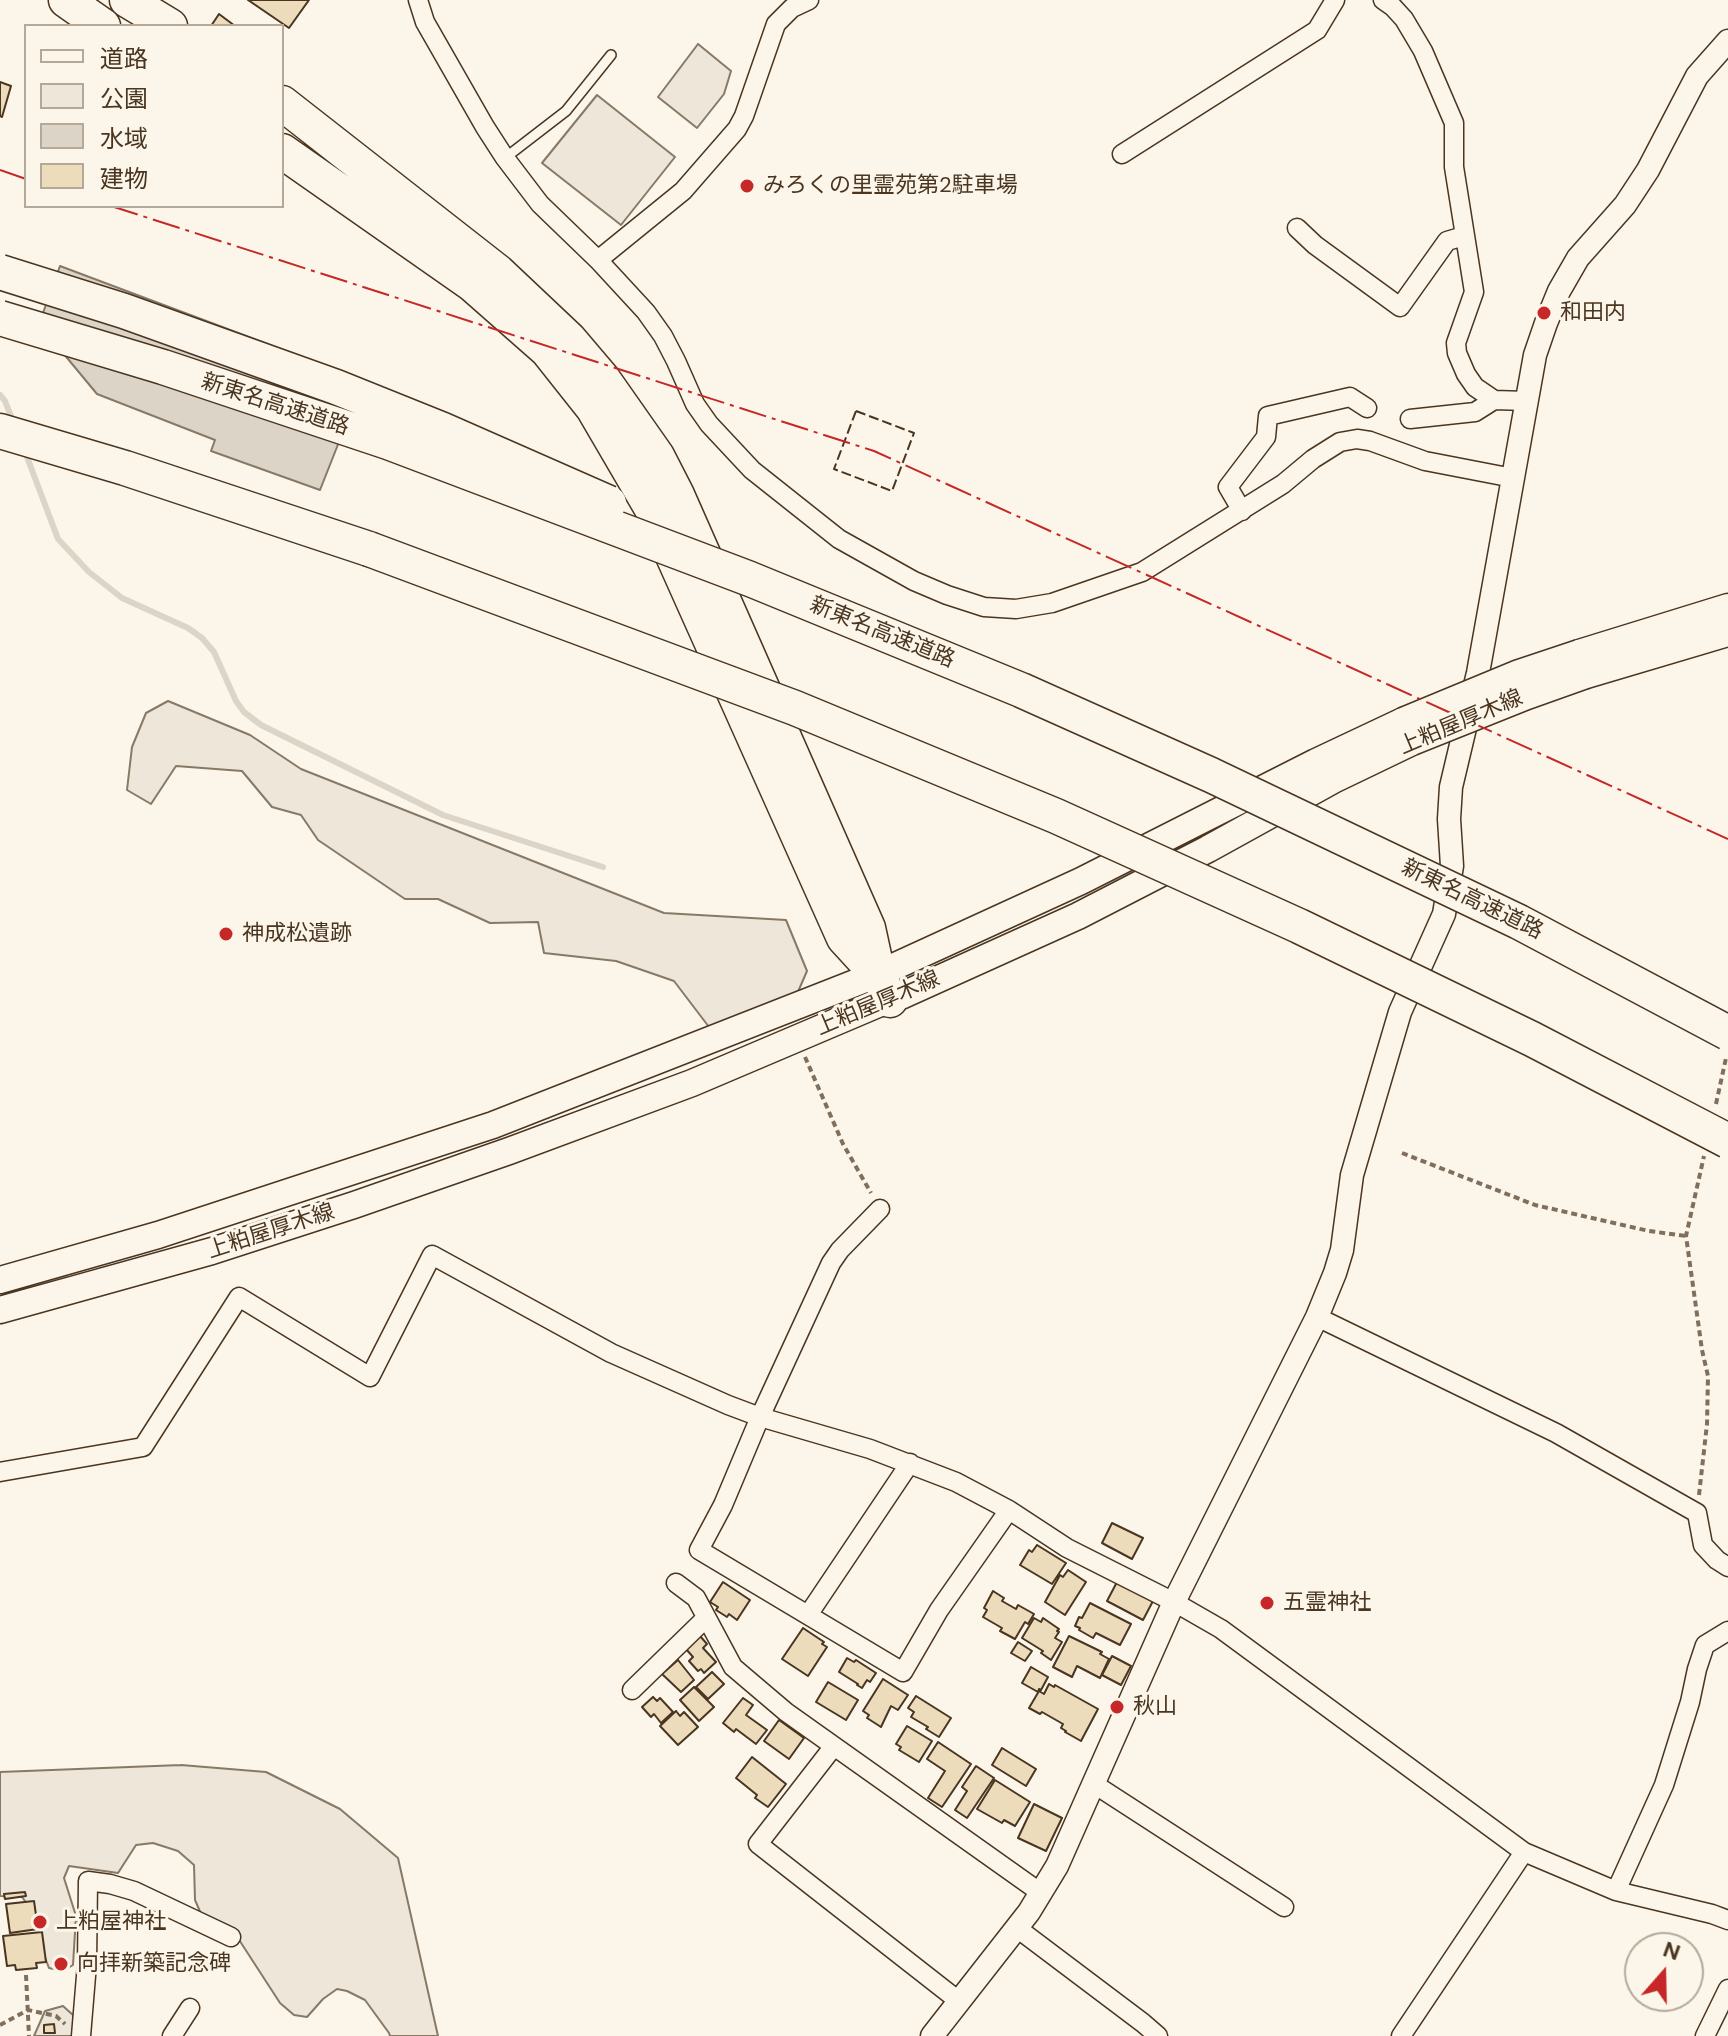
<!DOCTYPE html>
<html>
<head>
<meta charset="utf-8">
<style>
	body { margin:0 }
	#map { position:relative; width:1728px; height:2036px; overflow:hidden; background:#fbf6e9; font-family:"DM Sans","Noto Sans JP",sans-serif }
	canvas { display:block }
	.legend { position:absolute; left:24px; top:24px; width:260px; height:184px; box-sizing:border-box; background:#fbf6e9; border:2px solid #b4a999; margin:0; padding:10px 14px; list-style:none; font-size:24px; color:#4a3520 }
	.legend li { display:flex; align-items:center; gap:16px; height:40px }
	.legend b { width:40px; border:2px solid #b4a999 }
	.north { position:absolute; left:1624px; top:1932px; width:80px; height:80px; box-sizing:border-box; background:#fbf6e9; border:2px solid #b4a999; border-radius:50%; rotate:20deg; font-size:22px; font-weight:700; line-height:32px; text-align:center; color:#4a3520 }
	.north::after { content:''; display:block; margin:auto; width:28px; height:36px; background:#c62828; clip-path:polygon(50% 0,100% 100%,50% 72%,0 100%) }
</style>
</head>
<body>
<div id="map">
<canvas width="1728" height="2036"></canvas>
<ul class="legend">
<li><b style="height:10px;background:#fbf6e9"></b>道路</li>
<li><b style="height:22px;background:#ede6d9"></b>公園</li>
<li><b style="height:22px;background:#dcd4c6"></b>水域</li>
<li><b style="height:22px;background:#ecdcbc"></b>建物</li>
</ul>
<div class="north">N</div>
</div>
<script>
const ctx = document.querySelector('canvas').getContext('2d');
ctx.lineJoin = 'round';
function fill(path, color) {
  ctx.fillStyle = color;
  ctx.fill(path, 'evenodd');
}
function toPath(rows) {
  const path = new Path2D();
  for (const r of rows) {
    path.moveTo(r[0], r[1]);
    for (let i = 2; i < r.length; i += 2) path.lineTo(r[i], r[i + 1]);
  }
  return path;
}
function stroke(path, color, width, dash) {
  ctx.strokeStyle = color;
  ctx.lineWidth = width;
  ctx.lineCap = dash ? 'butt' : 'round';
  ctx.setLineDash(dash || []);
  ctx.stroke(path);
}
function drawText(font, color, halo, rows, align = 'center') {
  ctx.font = font + ' "DM Sans","Noto Sans JP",sans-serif';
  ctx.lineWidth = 6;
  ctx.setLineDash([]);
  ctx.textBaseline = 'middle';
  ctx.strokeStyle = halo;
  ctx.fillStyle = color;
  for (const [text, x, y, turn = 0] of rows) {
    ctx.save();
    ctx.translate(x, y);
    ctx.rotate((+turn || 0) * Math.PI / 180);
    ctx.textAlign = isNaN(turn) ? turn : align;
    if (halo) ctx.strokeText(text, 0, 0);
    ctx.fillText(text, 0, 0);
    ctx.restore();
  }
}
const green = toPath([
	[698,44,731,71,724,94,697,128,658,97,698,44],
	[597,95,675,157,621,225,542,163,597,95],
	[168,701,250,735,301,769,664,913,786,920,807,971,797,994,709,1027,674,981,616,961,544,953,538,922,490,923,438,899,405,899,318,840,301,815,272,807,242,771,176,766,151,804,127,790,132,747,146,713,168,701],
	[181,1765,266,1772,340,1809,398,1858,438,2036,390,2036,389,2033,365,2000,347,1991,337,1989,323,1999,307,2017,294,2015,280,2003,234,1932,202,1916,195,1900,194,1865,178,1851,153,1843,136,1845,118,1873,69,1866,64,1878,76,1916,73,1965,63,1971,49,1968,42,1950,37,1917,22,1897,0,1896,0,1772,181,1765],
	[63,2006,73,2015,79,2036,34,2036,45,2011,63,2006]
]);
fill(green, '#ede6d9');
stroke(green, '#887966', 2);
const water = toPath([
	[60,266,342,372,352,409,320,490,211,451,215,440,97,394,39,324,60,266]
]);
fill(water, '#dcd4c6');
stroke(water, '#887966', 2);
stroke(toPath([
	[0,395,5,401,14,424],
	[24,449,58,539,89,572,122,598,188,628,202,638,214,652,236,701,244,712,261,725,443,815,603,867]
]), '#dcd4c6', 6);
const building = toPath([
	[248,0,309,0,289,28,248,0],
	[219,14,235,26,211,26,219,14],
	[0,82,11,86,2,117,0,116,0,82],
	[1112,1523,1143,1538,1132,1559,1102,1543,1112,1523],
	[1037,1545,1066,1563,1052,1584,1020,1565,1029,1550,1032,1552,1037,1545],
	[1068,1570,1086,1582,1065,1615,1045,1602,1060,1575,1063,1577,1068,1570],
	[723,1582,750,1600,737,1620,729,1614,727,1617,716,1610,718,1607,710,1602,723,1582],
	[1117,1582,1153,1601,1143,1620,1107,1601,1117,1582],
	[993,1591,1004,1598,1002,1601,1016,1609,1018,1605,1034,1614,1028,1624,1025,1622,1015,1639,1000,1631,1002,1628,983,1617,987,1610,984,1608,993,1591],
	[1266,1597,1273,1600,1268,1609,1262,1605,1266,1597],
	[1090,1603,1131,1624,1120,1645,1096,1633,1093,1638,1079,1630,1080,1628,1075,1626,1079,1617,1082,1618,1090,1603],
	[1034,1618,1041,1622,1043,1618,1059,1629,1057,1631,1059,1632,1055,1638,1062,1642,1051,1660,1041,1653,1043,1651,1022,1638,1034,1618],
	[803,1628,824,1642,822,1644,827,1647,808,1676,782,1659,803,1628],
	[700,1636,707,1644,703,1648,716,1662,704,1673,701,1669,698,1671,689,1661,693,1657,686,1649,700,1636],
	[1069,1636,1102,1652,1100,1654,1109,1659,1100,1678,1077,1666,1072,1677,1053,1667,1069,1636],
	[1018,1642,1032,1651,1025,1661,1011,1653,1018,1642],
	[1112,1656,1131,1666,1121,1685,1102,1675,1112,1656],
	[847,1658,854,1662,856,1660,876,1673,870,1682,867,1680,862,1688,857,1685,858,1684,839,1672,847,1658],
	[678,1660,694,1680,681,1692,662,1674,678,1660],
	[1031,1667,1048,1677,1041,1690,1039,1689,1038,1692,1022,1683,1031,1667],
	[712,1672,724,1684,708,1699,696,1687,712,1672],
	[883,1679,908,1695,898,1710,891,1706,881,1727,867,1718,869,1715,863,1711,883,1679],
	[828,1682,858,1700,846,1720,816,1702,828,1682],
	[1049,1684,1054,1687,1055,1685,1098,1709,1081,1741,1065,1732,1066,1731,1061,1728,1063,1724,1042,1712,1040,1714,1029,1708,1039,1691,1044,1694,1049,1684],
	[694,1687,714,1707,699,1721,680,1700,694,1687],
	[916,1696,951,1718,939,1737,926,1729,928,1727,911,1717,914,1712,908,1708,916,1696],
	[653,1697,657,1701,660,1698,673,1712,661,1723,654,1714,651,1717,642,1707,653,1697],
	[743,1698,753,1705,746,1715,767,1730,756,1744,736,1729,734,1732,723,1723,743,1698],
	[676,1711,680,1716,684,1712,698,1727,678,1745,660,1726,676,1711],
	[779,1720,804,1738,789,1759,764,1741,779,1720],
	[907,1726,932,1741,919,1762,899,1750,901,1747,896,1744,907,1726],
	[938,1742,971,1764,942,1807,928,1798,945,1771,927,1759,938,1742],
	[1002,1748,1036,1769,1026,1786,992,1765,1002,1748],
	[752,1757,786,1784,768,1807,755,1798,757,1795,736,1778,752,1757],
	[976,1766,994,1778,967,1818,955,1810,967,1791,962,1787,976,1766],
	[995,1780,1030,1802,1015,1826,1004,1820,1002,1823,977,1809,995,1780],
	[1034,1804,1062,1818,1046,1851,1018,1838,1034,1804],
	[25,1892,26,1896,5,1899,4,1894,25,1892],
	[34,1901,38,1929,10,1933,6,1904,34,1901],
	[42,1932,46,1962,36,1963,37,1968,16,1970,15,1965,7,1966,3,1936,42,1932],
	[54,2024,55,2033,44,2033,44,2025,54,2024]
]);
fill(building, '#ecdcbc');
stroke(building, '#4a3520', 2);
const service = toPath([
	[505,158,566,111,611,55]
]);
const minor = toPath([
	[418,0,425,22,485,127,505,158,540,204,598,260,646,312,663,336,676,361,695,404,709,424,752,470,839,539,914,581,947,595,984,607,1016,609,1052,603,1142,572,1283,484,1313,459,1340,442,1357,439,1370,441,1425,461,1513,478],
	[1383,0,1393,7,1404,19,1423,51,1454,123,1454,167,1474,292,1456,343,1457,353,1466,374,1475,387,1494,400,1526,401],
	[1122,154,1317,30,1335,0],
	[1297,228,1315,245,1400,307,1447,241,1464,236],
	[598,260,683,191,737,129,744,116,776,24,792,8,809,0],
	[1410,419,1475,412,1494,400],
	[1242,511,1228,487,1266,437,1268,416,1350,397,1367,408],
	[880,1209,840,1250,831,1263,760,1417,723,1505,699,1550,903,1672,939,1610,1009,1510],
	[1317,1317,1556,1433,1697,1513,1703,1545,1717,1560,1728,1567],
	[0,1472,143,1447,239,1297,370,1377,432,1255,611,1353,728,1405,760,1417,870,1449,956,1482,1009,1510,1067,1548,1174,1602,1221,1629,1524,1852,1616,1891,1712,1914,1728,1920],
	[676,1583,696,1598,733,1667,786,1712,1041,1893],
	[808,1615,910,1463],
	[632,1690,706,1618],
	[834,1746,758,1844,960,2002],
	[1094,1784,1284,1907],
	[1616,1891,1664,1785,1690,1702,1697,1669,1705,1645,1728,1631],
	[1017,1928,1143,2023,1158,2036],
	[81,2036,87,1964,88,1881,110,1884,134,1891,231,1937],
	[172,2036,190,2008],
	[1401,2036,1524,1852],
	[1705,2036,1728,1989]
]);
const tertiary = toPath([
	[932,2036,1029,1912,1057,1866,1174,1602,1317,1317,1335,1273,1342,1250,1352,1175,1400,1012,1444,914,1452,866,1449,819,1451,787,1478,673,1535,355,1546,323,1559,291,1578,258,1625,205,1648,170,1697,76,1728,41]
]);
const secondary = toPath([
	[1579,653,1728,607],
	[1586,675,1728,633],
	[0,1280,158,1235,493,1125,878,974,1081,881,1316,762,1403,721],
	[0,1310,212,1251,354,1205,509,1151,692,1083,878,1004,903,995,1078,916,1208,849,1333,780,1412,742]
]);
const motorway = toPath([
	[66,0,103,26],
	[127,0,170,26],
	[282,103,498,272,569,339,603,379,657,456,677,495,868,928,878,974,890,1000],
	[282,151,472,284,547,350,593,408,652,509,844,938,877,974],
	[0,431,125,468,369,549]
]);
stroke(service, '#4a3520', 12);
stroke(minor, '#4a3520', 21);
stroke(tertiary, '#4a3520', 25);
stroke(secondary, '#4a3520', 29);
stroke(motorway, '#4a3520', 37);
stroke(toPath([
	[805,1057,843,1144,871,1193],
	[1716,1104,1726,1058],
	[1402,1153,1535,1205,1649,1231,1686,1236],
	[1699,1495,1707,1424,1708,1376,1702,1350,1686,1236,1704,1156],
	[26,1975,29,2036],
	[0,2025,28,2010,56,2016,65,2024]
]), '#7f6f5c', 4, [6, 4]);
stroke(service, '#fbf6e9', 9);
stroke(minor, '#fbf6e9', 18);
stroke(tertiary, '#fbf6e9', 22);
stroke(secondary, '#fbf6e9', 26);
stroke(motorway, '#fbf6e9', 34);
const secondaryBridge = toPath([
	[1403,721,1519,673,1579,653],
	[1412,742,1527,696,1586,675]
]);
const motorwayBridge = toPath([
	[0,272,124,311,336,387,443,430,609,503],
	[0,318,163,367,388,442,750,579,1021,690,1211,775,1519,922,1728,1033],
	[369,549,795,708,1056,816,1299,926,1532,1039,1728,1141]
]);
stroke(secondaryBridge, '#4a3520', 29, []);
stroke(motorwayBridge, '#4a3520', 37, []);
stroke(secondaryBridge, '#fbf6e9', 26);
stroke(motorwayBridge, '#fbf6e9', 34);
stroke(toPath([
	[856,411,914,433,892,491,834,469,856,411]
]), '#4a3520', 2, [10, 4]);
stroke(toPath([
	[0,170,26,179],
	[111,206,874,451,1728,839]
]), '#c62828', 2, [28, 6, 4, 6]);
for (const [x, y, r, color] of [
	[747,186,8,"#c62828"],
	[1544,313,8,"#c62828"],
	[226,934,8,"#c62828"],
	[1267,1603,8,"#c62828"],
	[1117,1707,8,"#c62828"],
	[40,1922,8,"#c62828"],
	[61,1964,8,"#c62828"]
]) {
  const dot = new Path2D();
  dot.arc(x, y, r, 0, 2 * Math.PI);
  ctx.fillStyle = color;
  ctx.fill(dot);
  stroke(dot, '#fbf6e9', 3);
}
drawText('22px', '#4a3520', '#fbf6e9', [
	["みろくの里霊苑第2駐車場",763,186],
	["和田内",1560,313],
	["神成松遺跡",242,934],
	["五霊神社",1283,1603],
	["秋山",1133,1707],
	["上粕屋神社",56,1922],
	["向拝新築記念碑",77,1964]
], 'left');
drawText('22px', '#4a3520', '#fbf6e9', [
	["新東名高速道路",275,405,18],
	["新東名高速道路",882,633,22],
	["上粕屋厚木線",1461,723,-23],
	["新東名高速道路",1472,900,26],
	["上粕屋厚木線",878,1004,-23],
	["上粕屋厚木線",271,1232,-18]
]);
</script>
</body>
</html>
